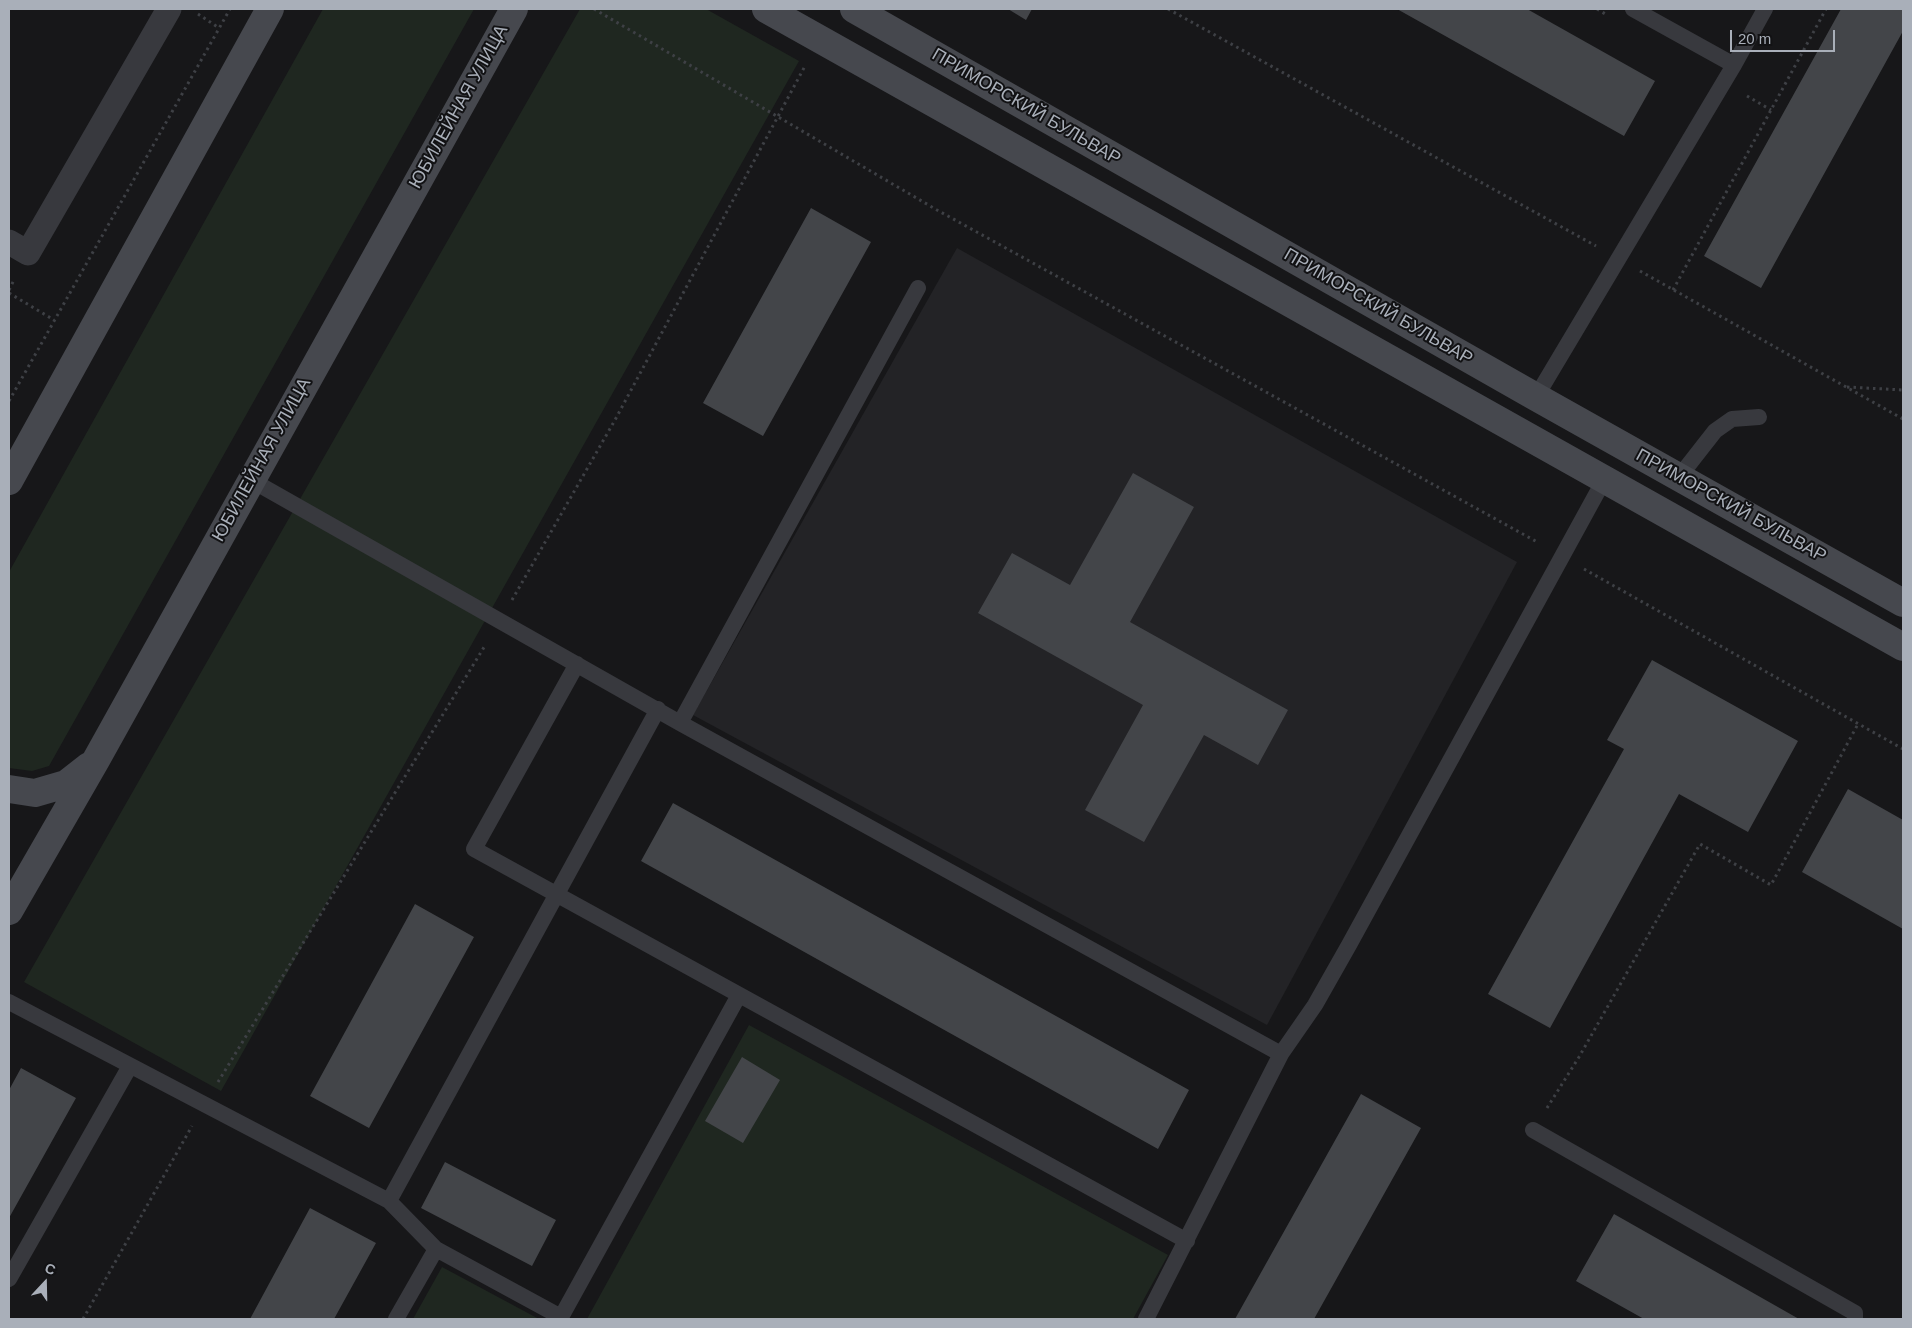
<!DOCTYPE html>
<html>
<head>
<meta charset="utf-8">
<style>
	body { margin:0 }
	#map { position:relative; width:1912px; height:1328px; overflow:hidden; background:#171719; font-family:Arial,sans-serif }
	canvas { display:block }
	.frame { position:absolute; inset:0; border:10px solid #a9afb9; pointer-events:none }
	.north { position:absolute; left:20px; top:1258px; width:50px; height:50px; -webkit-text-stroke:4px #121214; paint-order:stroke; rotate:21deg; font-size:14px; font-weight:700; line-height:20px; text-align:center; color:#a9afb9 }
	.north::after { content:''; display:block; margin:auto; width:18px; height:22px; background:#a9afb9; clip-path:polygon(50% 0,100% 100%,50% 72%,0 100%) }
	.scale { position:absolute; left:1730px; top:30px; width:105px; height:22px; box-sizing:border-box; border:2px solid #a9afb9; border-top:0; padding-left:6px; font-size:15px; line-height:18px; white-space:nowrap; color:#a9afb9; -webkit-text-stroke:4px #121214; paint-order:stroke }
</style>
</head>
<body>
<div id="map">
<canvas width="1912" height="1328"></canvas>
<div class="frame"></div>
<div class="north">С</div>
<div class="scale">20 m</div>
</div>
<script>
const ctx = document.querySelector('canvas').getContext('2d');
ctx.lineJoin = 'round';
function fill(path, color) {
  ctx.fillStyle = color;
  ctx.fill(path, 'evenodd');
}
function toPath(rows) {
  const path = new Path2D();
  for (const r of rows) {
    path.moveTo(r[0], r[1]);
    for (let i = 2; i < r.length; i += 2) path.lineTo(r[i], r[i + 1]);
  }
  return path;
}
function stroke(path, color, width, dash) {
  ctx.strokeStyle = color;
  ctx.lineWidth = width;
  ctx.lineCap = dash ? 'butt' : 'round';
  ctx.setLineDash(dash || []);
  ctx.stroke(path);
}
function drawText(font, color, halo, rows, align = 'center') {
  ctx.font = font + ' Arial,sans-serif';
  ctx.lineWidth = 4;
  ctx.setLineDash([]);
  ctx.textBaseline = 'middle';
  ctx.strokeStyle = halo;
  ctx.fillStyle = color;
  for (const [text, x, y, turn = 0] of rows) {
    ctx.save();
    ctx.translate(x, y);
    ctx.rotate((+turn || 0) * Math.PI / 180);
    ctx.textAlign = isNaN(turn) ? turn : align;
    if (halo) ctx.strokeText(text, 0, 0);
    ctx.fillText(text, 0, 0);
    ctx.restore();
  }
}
fill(toPath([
	[957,248,1517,562,1267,1025,693,715]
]), '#232326');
fill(toPath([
	[323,9,474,9,49,766,32,771,9,768,9,572],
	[580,9,706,9,799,61,221,1091,24,982],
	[749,1025,1168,1255,1133,1319,587,1319],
	[442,1267,539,1319,413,1319]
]), '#1f2720');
fill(toPath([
	[1008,9,1032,9,1026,20],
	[1397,9,1527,9,1655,81,1624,136],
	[1841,9,1903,9,1903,31,1761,288,1704,256],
	[811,208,871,242,763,436,703,403],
	[1133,473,1194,507,1130,622,1288,710,1258,765,1204,735,1144,842,1085,810,1143,705,978,613,1012,553,1070,585],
	[1652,660,1798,741,1748,832,1679,794,1550,1028,1488,994,1624,749,1607,740],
	[1848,789,1903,820,1903,929,1802,872],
	[673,803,1189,1090,1158,1149,641,861],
	[415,904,474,937,369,1128,310,1096],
	[742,1057,780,1080,743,1143,705,1121],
	[21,1068,76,1098,9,1218,9,1090],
	[1361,1094,1421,1128,1314,1319,1235,1319],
	[445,1162,556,1220,532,1266,421,1208],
	[310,1208,376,1243,334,1319,250,1319],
	[1614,1214,1799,1319,1644,1319,1576,1281]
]), '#434549');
stroke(toPath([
	[594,9,937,210,1539,543],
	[1168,9,1596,246],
	[1597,9,1607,15],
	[198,14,219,28],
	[1747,96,1771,110],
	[1640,271,1903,419],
	[9,290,14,280],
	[1673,290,1826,9],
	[9,293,54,320],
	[1847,387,1903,390],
	[9,401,230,9],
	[1584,569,1903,749],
	[512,600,615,420,805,66],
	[218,1082,486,644],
	[1547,1108,1579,1057,1700,844,1771,885,1858,724],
	[83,1319,192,1126]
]), '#3e4045', 3, [2.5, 4]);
stroke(toPath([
	[1633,9,1734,65,1765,9],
	[1536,397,1734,65],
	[1679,477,1715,431,1732,419,1759,417],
	[251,480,680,723,1281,1054],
	[577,664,474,849,1187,1241],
	[680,723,918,288],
	[9,1002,389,1201,436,1249,561,1317],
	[1533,1130,1855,1313,1855,1319],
	[389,1201,658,709],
	[9,1279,130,1066],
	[396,1319,436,1249],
	[560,1319,739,995],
	[1146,1319,1281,1054,1315,1005,1349,945,1604,480]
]), '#38393e', 16);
stroke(toPath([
	[9,242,28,253,169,9]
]), '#38393e', 25);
stroke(toPath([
	[766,9,1903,647],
	[854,9,1536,397,1903,603],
	[9,481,270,9],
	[9,789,35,793,66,784,89,766],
	[9,911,96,760,514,9]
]), '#46484e', 28);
drawText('18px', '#a9afb9', '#121214', [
	["ЮБИЛЕЙНАЯ УЛИЦА",459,107,-61],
	["ПРИМОРСКИЙ БУЛЬВАР",1026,107,30],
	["ПРИМОРСКИЙ БУЛЬВАР",1378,307,30],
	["ЮБИЛЕЙНАЯ УЛИЦА",262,460,-61],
	["ПРИМОРСКИЙ БУЛЬВАР",1731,506,29]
]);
</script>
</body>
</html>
